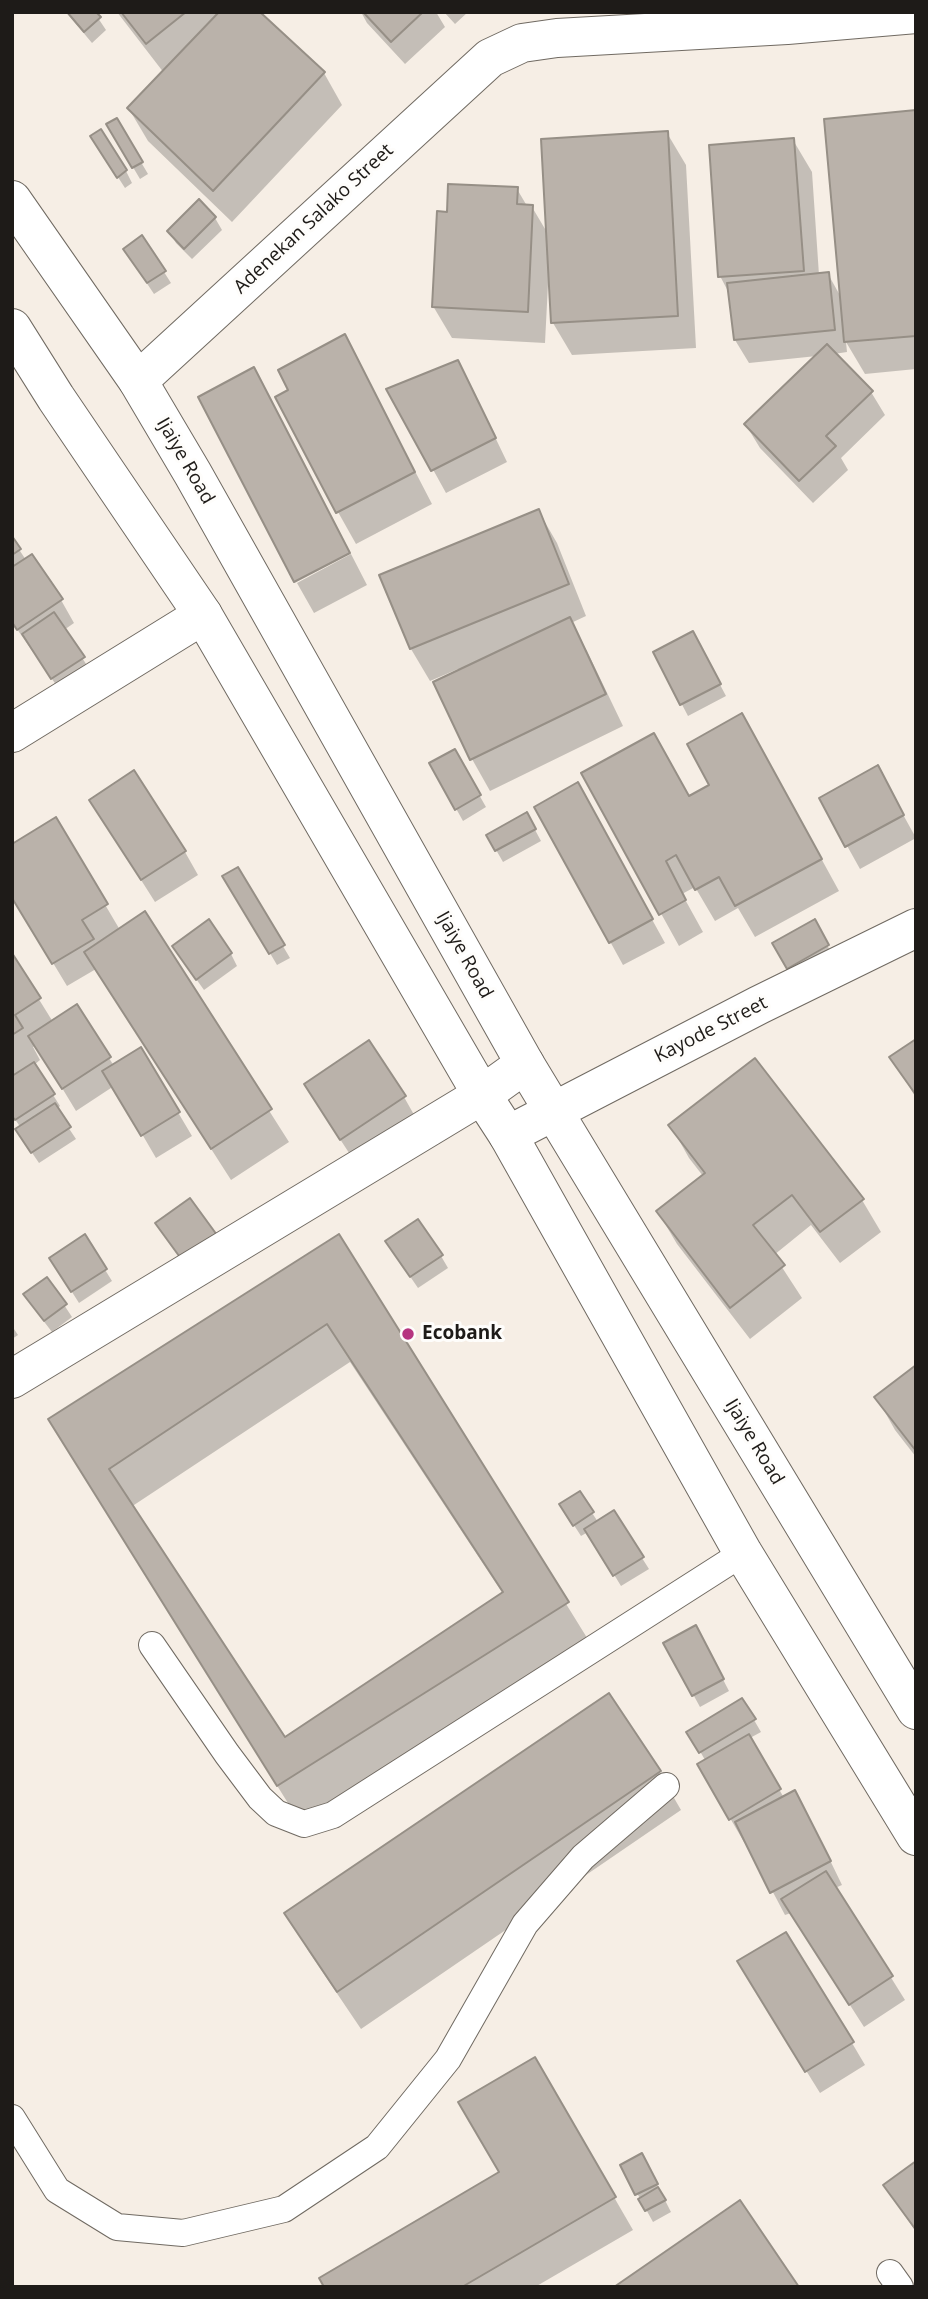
<!DOCTYPE html>
<html>
<head>
<meta charset="utf-8">
<style>
	body { margin:0 }
	#map { position:relative; width:928px; height:2299px; overflow:hidden; background:#f6eee5; font-family:"Open Sans",sans-serif }
	canvas { display:block }
	.frame { position:absolute; inset:0; border:14px solid #1e1b18; pointer-events:none }
</style>
</head>
<body>
<div id="map">
<canvas width="928" height="2299"></canvas>
<div class="frame"></div>
</div>
<script>
const ctx = document.querySelector('canvas').getContext('2d');
ctx.lineJoin = 'round';
function fill(path, color) {
  ctx.fillStyle = color;
  ctx.fill(path, 'evenodd');
}
function toPath(rows) {
  const path = new Path2D();
  for (const r of rows) {
    path.moveTo(r[0], r[1]);
    for (let i = 2; i < r.length; i += 2) path.lineTo(r[i], r[i + 1]);
  }
  return path;
}
function stroke(path, color, width, dash) {
  ctx.strokeStyle = color;
  ctx.lineWidth = width;
  ctx.lineCap = dash ? 'butt' : 'round';
  ctx.setLineDash(dash || []);
  ctx.stroke(path);
}
function drawText(font, color, halo, rows, align = 'center') {
  ctx.font = font + ' "Open Sans",sans-serif';
  ctx.lineWidth = 6;
  ctx.setLineDash([]);
  ctx.textBaseline = 'middle';
  ctx.strokeStyle = halo;
  ctx.fillStyle = color;
  for (const [text, x, y, turn = 0] of rows) {
    ctx.save();
    ctx.translate(x, y);
    ctx.rotate((+turn || 0) * Math.PI / 180);
    ctx.textAlign = isNaN(turn) ? turn : align;
    if (halo) ctx.strokeText(text, 0, 0);
    ctx.fillText(text, 0, 0);
    ctx.restore();
  }
}
fill(toPath([
	[66,12,94,12,106,30,92,43],
	[117,12,257,12,324,73,342,105,232,222,148,141,129,109,164,73],
	[361,12,436,12,445,27,405,64,367,23],
	[444,12,468,12,455,24],
	[916,112,916,369,865,374,846,342,847,352,834,354,871,392,885,415,841,458,848,470,813,503,760,448,746,425,817,356,749,363,735,340,730,295,720,276,793,140,812,172,819,275,828,274,842,299],
	[116,120,148,174,140,179,108,125],
	[667,133,686,165,696,348,572,355,553,323,551,284,548,284,545,343,452,338,433,306,448,214,517,189,527,206,532,207,548,234],
	[99,148,126,171,132,183,125,188],
	[215,218,222,230,192,259,176,243,169,231],
	[132,261,164,272,171,283,154,294],
	[362,369,432,504,356,544,338,512],
	[470,385,507,462,446,493,389,390],
	[539,512,557,543,586,616,571,623,587,651,623,726,490,791,472,759,458,669,430,681,411,649,382,576],
	[12,539,26,560,32,556,61,600,74,623,64,630,90,670,59,689,12,622],
	[351,554,367,585,314,613,297,583],
	[699,645,726,696,688,716,655,653],
	[760,747,839,891,755,937,738,908,715,921,695,887,682,894,703,932,679,946,584,774,689,798,712,785],
	[454,751,486,807,463,821,431,764],
	[890,791,916,838,860,869,821,799],
	[91,801,185,852,198,875,155,902],
	[536,807,590,807,665,943,623,965],
	[527,815,541,841,503,862,488,836],
	[55,820,120,930,144,914,289,1142,231,1180,96,969,67,986,12,895],
	[237,869,290,958,277,965,225,877],
	[814,921,834,958,795,979,774,943],
	[231,954,237,966,204,990,181,958],
	[12,956,53,1022,109,1058,114,1066,141,1050,192,1136,156,1158,114,1086,76,1111,36,1045,33,1047,40,1060,34,1065,60,1106,56,1109,76,1139,39,1163,24,1141,21,1128,12,1115],
	[916,1041,916,1098,892,1058],
	[404,1097,417,1120,355,1162,319,1107],
	[671,1126,862,1200,881,1232,840,1263,811,1225,774,1255,802,1298,750,1339,677,1244,658,1212,703,1176,689,1158],
	[84,1236,112,1281,79,1303,58,1270],
	[339,1237,589,1641,301,1824,73,1458],
	[350,1362,503,1594,285,1740,131,1507],
	[394,1253,441,1256,448,1268,418,1288],
	[47,1279,72,1317,52,1332,32,1306],
	[12,1326,18,1335,12,1339],
	[916,1368,916,1457,895,1430,877,1398],
	[579,1493,598,1522,642,1558,649,1569,621,1586,588,1532,581,1536,568,1516],
	[702,1639,729,1691,700,1707,665,1643],
	[754,1720,761,1732,750,1738,784,1798,808,1815,842,1885,835,1888,905,2000,864,2027,791,1913,785,1915,746,1841,744,1842,699,1765,705,1760,689,1732],
	[659,1772,681,1810,361,2029,309,1952,287,1914],
	[753,1985,852,2043,865,2065,820,2093],
	[534,2059,633,2230,535,2287,326,2287,501,2173],
	[916,2163,916,2232,885,2186],
	[622,2166,648,2167,671,2212,653,2222]
]), '#0003');
const building = toPath([
	[67,12,96,12,101,17,84,32,67,12],
	[121,12,186,12,146,44,121,12],
	[219,12,260,12,325,72,213,191,127,108,219,12],
	[363,12,423,12,391,42,363,12],
	[916,110,916,336,844,342,824,119,916,110],
	[117,118,143,162,132,168,106,124,117,118],
	[101,129,127,170,117,178,90,136,101,129],
	[668,131,678,316,551,323,541,139,668,131],
	[794,138,804,271,718,277,709,145,794,138],
	[448,184,518,187,517,204,533,205,528,312,432,307,437,211,447,212,448,184],
	[199,199,216,217,184,249,167,231,199,199],
	[142,235,166,271,147,283,123,249,142,235],
	[829,272,835,330,734,340,727,283,829,272],
	[345,334,415,472,336,513,275,397,288,390,278,370,345,334],
	[827,344,873,391,826,436,836,446,799,481,744,424,827,344],
	[458,360,496,438,431,471,386,389,458,360],
	[254,367,350,553,294,582,198,397,254,367],
	[539,509,569,584,410,649,379,575,539,509],
	[12,536,21,549,12,555,12,536],
	[32,554,63,599,17,630,12,622,12,567,32,554],
	[54,612,85,657,51,679,22,634,54,612],
	[570,617,606,694,470,760,433,682,570,617],
	[693,631,721,684,680,705,653,652,693,631],
	[742,713,822,859,735,906,719,877,695,890,676,855,666,861,686,900,659,915,581,773,654,733,689,796,709,785,687,744,742,713],
	[455,749,481,795,455,810,429,763,455,749],
	[878,765,904,815,845,847,819,798,878,765],
	[134,770,186,851,141,880,89,800,134,770],
	[578,782,653,919,609,943,534,807,578,782],
	[527,812,536,829,495,851,486,835,527,812],
	[56,817,108,904,82,920,94,939,52,964,12,898,12,844,56,817],
	[238,867,285,945,269,954,222,876,238,867],
	[145,911,272,1109,211,1149,84,952,145,911],
	[209,919,232,953,196,980,172,946,209,919],
	[815,919,829,945,787,969,772,943,815,919],
	[12,953,41,998,15,1015,23,1028,12,1035,12,953],
	[77,1004,111,1057,62,1089,28,1036,77,1004],
	[916,1039,916,1095,889,1057,916,1039],
	[369,1040,406,1096,340,1140,304,1084,369,1040],
	[141,1047,180,1112,141,1136,102,1071,141,1047],
	[755,1058,864,1199,820,1232,792,1195,753,1225,785,1265,730,1308,656,1211,705,1173,668,1125,755,1058],
	[34,1062,55,1094,15,1120,12,1116,12,1076,34,1062],
	[55,1103,71,1127,31,1153,15,1129,55,1103],
	[190,1198,217,1235,182,1260,155,1223,190,1198],
	[418,1219,443,1255,410,1277,385,1241,418,1219],
	[85,1234,107,1269,71,1292,49,1258,85,1234],
	[339,1234,569,1602,277,1786,48,1419,339,1234],
	[327,1324,503,1592,285,1737,109,1469,327,1324],
	[47,1277,67,1304,44,1321,23,1294,47,1277],
	[916,1365,916,1451,874,1397,916,1365],
	[580,1491,594,1512,573,1526,559,1504,580,1491],
	[614,1510,644,1557,613,1576,584,1529,614,1510],
	[696,1625,724,1679,692,1696,663,1643,696,1625],
	[609,1693,661,1771,337,1992,284,1913,609,1693],
	[742,1698,756,1719,699,1753,686,1732,742,1698],
	[749,1734,781,1789,729,1820,697,1764,749,1734],
	[795,1790,831,1861,770,1893,735,1822,795,1790],
	[826,1871,893,1976,849,2005,781,1899,826,1871],
	[786,1932,854,2042,805,2072,737,1961,786,1932],
	[535,2057,616,2197,462,2287,324,2287,319,2278,499,2172,458,2102,535,2057],
	[642,2153,658,2184,635,2195,620,2165,642,2153],
	[916,2161,916,2230,883,2185,916,2161],
	[658,2187,666,2200,645,2211,638,2199,658,2187],
	[740,2200,799,2287,614,2287,740,2200]
]);
fill(building, '#bab2aa');
stroke(building, '#968f86', 2);
const service = toPath([
	[152,1645,227,1754,260,1798,276,1813,304,1824,333,1815,743,1553],
	[12,2118,57,2190,117,2227,183,2233,284,2209,377,2147,448,2059,525,1924,583,1857,666,1786],
	[890,2273,900,2287]
]);
const minor = toPath([
	[138,381,490,58,522,43,557,38,787,25,916,14],
	[12,733,203,615],
	[508,1135,759,1005,916,928],
	[12,1379,482,1095,525,1064]
]);
const secondary = toPath([
	[12,200,138,381,193,474,525,1064,916,1710],
	[12,328,56,398,203,615,482,1095,508,1135,743,1553,916,1836]
]);
stroke(service, '#706a62', 28);
stroke(minor, '#706a62', 40);
stroke(secondary, '#706a62', 40);
stroke(service, '#fff', 26);
stroke(minor, '#fff', 38);
stroke(secondary, '#fff', 38);
for (const [x, y, r, color] of [
	[408,1334,7,"#b63580"]
]) {
  const dot = new Path2D();
  dot.arc(x, y, r, 0, 2 * Math.PI);
  ctx.fillStyle = color;
  ctx.fill(dot);
  stroke(dot, '#fefdfb', 2.5);
}
drawText('19px', '#1e1b18', '#fefdfb', [
	["Adenekan Salako Street",314,219,-43],
	["Ijaiye Road",185,461,60],
	["Ijaiye Road",464,955,61],
	["Kayode Street",711,1030,-27],
	["Ijaiye Road",754,1442,59]
]);
drawText('bold 19px', '#1e1b18', '#fefdfb', [
	["Ecobank",422,1334]
], 'left');
</script>
</body>
</html>
